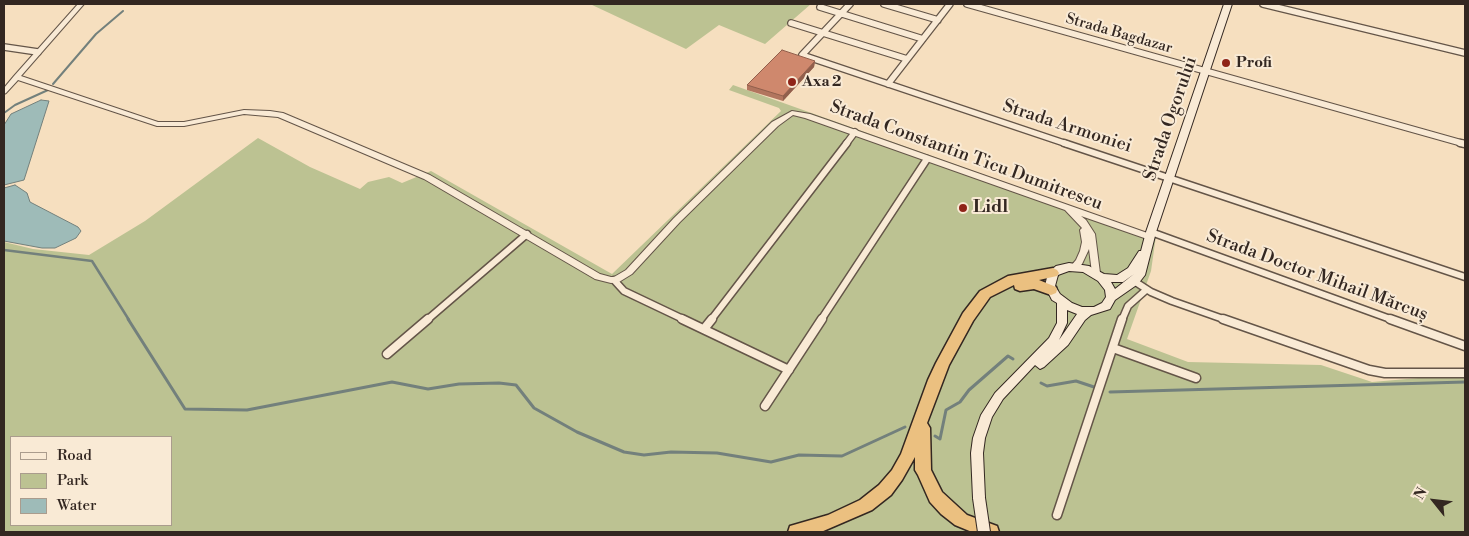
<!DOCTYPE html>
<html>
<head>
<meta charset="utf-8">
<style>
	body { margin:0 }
	#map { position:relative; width:1469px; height:536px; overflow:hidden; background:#f6dfbf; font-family:"Libre Bodoni",serif }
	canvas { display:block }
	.frame { position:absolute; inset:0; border:5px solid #332721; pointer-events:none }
	.legend { position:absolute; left:10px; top:436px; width:162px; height:90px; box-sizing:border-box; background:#f9ead5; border:1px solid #aa9c8d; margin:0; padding:6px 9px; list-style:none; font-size:15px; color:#332721 }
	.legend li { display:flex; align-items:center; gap:10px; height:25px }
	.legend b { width:25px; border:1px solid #aa9c8d }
	.north { position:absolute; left:1409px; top:476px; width:50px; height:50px; -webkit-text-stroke:4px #f9ead5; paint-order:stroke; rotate:299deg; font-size:14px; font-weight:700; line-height:20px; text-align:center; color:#332721 }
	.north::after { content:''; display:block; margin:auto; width:18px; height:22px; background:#332721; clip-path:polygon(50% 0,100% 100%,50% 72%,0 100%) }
</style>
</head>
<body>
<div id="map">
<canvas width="1469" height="536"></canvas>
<div class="frame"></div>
<ul class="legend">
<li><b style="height:6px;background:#f9ead5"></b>Road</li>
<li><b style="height:14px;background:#bcc292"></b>Park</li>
<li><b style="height:14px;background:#9ebbb8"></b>Water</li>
</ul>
<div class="north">N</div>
</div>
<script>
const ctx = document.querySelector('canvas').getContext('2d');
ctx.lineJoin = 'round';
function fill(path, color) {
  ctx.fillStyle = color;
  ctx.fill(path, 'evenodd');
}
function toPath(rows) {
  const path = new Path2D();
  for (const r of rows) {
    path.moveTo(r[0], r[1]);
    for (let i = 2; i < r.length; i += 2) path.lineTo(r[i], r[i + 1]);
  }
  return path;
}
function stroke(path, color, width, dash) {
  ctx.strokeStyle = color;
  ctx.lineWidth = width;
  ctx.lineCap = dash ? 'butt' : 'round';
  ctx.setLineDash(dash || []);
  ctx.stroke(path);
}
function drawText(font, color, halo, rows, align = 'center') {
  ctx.font = font + ' "Libre Bodoni",serif';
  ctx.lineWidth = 4;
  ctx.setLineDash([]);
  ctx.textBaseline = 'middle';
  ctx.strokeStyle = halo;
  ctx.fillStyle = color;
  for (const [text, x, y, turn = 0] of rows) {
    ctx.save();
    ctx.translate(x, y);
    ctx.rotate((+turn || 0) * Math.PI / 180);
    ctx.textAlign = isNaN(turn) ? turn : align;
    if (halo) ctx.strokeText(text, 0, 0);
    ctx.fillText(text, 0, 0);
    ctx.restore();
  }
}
fill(toPath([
	[590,4,811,4,765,44,719,25,686,49],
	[733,85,1156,236,1151,271,1127,339,1188,362,1321,365,1372,382,1465,374,1465,532,4,532,4,242,33,249,89,255,145,221,258,138,310,167,360,189,368,182,389,177,402,183,431,171,612,274,781,111,779,108,729,90],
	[11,437,171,437,171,525,11,525]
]), '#bcc292');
const water = toPath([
	[41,100,49,101,24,180,4,185,4,125,11,114,41,100],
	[15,185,27,193,30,202,78,227,81,231,76,238,55,248,42,248,4,241,4,188,15,185]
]);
fill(water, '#9ebbb8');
stroke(water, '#73807c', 1);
stroke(toPath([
	[53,84,96,34,123,11],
	[4,113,15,105,48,90]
]), '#73807c', 2);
stroke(toPath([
	[4,250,92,261,129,320]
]), '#73807c', 2.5);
stroke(toPath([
	[128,319,185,409,247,410,392,382,428,389,459,384,499,383,516,385,534,408,577,432,624,452,644,455,671,452,717,453,771,462,799,455,842,456,905,427],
	[1041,383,1047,386,1076,381,1094,387],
	[1110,392,1465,382],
	[935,436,940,439,946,410,960,402,969,390,1008,356,1013,359]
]), '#73807c', 3);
const minorFar2 = toPath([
	[850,4,802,55,1067,144],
	[884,4,938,20],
	[967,4,1465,144],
	[1263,4,1465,53],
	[820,7,923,39],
	[791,23,907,59],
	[4,47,38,52],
	[888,84,950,4],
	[846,144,855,132]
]);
const minorFar1 = toPath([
	[1064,143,1465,277],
	[1460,143,1465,144],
	[1151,232,1393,320],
	[614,280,624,291,685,320],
	[1134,281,1151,292,1172,301,1226,320],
	[427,320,527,234],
	[711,320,847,143],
	[821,320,927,159],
	[1122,320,1128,306,1146,290]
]);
const minor = toPath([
	[682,319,789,370],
	[1223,319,1369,370,1385,373,1465,373],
	[1390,319,1465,346],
	[704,329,712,319],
	[1113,348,1196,378],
	[387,354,428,319],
	[765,406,822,319],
	[1057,515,1122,319]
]);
const tertiary = toPath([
	[78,4,84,4,21,76,158,122,184,122,244,110,270,111,283,113,430,175,600,274,611,277,614,277,626,270,674,218,772,122,792,111,810,114,833,122,1153,235,1154,237,1150,240,1081,216,1086,220,1095,234,1100,273,1096,276,1092,273,1089,249,1082,264,1077,269,1071,269,1070,267,1076,260,1080,251,1082,242,1080,230,1082,228,1065,210,805,118,793,115,778,126,680,222,632,274,619,282,611,283,595,279,424,179,278,117,244,114,184,126,157,126,18,80,6,93,4,94,4,88,14,76,78,4]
]);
const secondary = toPath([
	[1224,4,1232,4,1156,232,1145,275,1138,284,1115,300,1110,309,1091,315,1085,320,1068,345,1044,367,1040,369,1035,365,1003,399,992,417,985,438,983,453,985,498,983,502,979,504,975,502,973,498,971,453,973,438,981,415,995,393,1049,338,1057,323,1057,303,1052,300,1045,286,1048,273,1056,266,1069,263,1089,266,1104,274,1117,275,1128,268,1139,251,1141,251,1146,232,1224,4],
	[1069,271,1083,272,1098,281,1105,290,1106,297,1102,303,1094,307,1082,307,1072,303,1060,294,1055,286,1058,275,1069,271],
	[1134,274,1115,289,1111,282,1123,282,1134,274],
	[1067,310,1077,314,1059,340,1067,323,1067,310]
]);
const motorway = toPath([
	[1053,268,1057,270,1059,273,1057,276,1039,280,1056,287,1057,290,1056,293,1051,295,1034,289,1020,291,1015,289,1014,285,990,297,973,321,949,365,927,423,930,428,931,470,942,492,967,515,997,526,999,532,972,532,955,525,941,514,930,502,918,475,915,470,915,457,902,480,891,495,872,510,821,532,788,532,790,526,828,515,860,500,879,485,892,470,901,454,928,380,936,363,963,313,980,291,1008,276,1053,268]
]);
stroke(minorFar2, '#645548', 8);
stroke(minorFar1, '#645548', 9);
stroke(minor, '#645548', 11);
stroke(tertiary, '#645548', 2);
stroke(secondary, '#332721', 2);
stroke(motorway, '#332721', 3);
stroke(minorFar2, '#f9ead5', 5.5);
stroke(minorFar1, '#f9ead5', 6);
stroke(minor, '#f9ead5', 8);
fill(tertiary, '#f9ead5');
fill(secondary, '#f9ead5');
fill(motorway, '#ebc080');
const secondaryBridge = toPath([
	[979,498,984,532]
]);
stroke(secondaryBridge, '#332721', 14, []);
stroke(secondaryBridge, '#f9ead5', 12);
fill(toPath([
	[815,61,814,67,783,101,747,90,747,85]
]), '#b2755e');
fill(toPath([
	[815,61,814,67,783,101,783,96]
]), '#915f4c');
const building = toPath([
	[782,50,815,61,783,96,747,85,782,50]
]);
fill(building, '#cf886d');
stroke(building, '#915f4c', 1);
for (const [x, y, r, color] of [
	[1226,63,5,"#8f2418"],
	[792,82,5,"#8f2418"],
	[963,208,5,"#8f2418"]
]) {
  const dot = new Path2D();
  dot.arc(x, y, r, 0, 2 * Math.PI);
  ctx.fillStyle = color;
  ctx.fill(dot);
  stroke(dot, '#f9ead5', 2);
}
drawText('15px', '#332721', '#f9ead5', [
	["Strada Bagdazar",1119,34,16]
]);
drawText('bold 15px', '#332721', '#f9ead5', [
	["Profi",1236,63],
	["Axa 2",802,82]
], 'left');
drawText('18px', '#332721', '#f9ead5', [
	["Strada Ogorului",1171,119,-71],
	["Strada Armoniei",1067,127,18],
	["Strada Constantin Ticu Dumitrescu",966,156,20],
	["Strada Doctor Mihail Mărcuș",1317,276,20]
]);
drawText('bold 18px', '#332721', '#f9ead5', [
	["Lidl",973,208]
], 'left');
</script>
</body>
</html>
